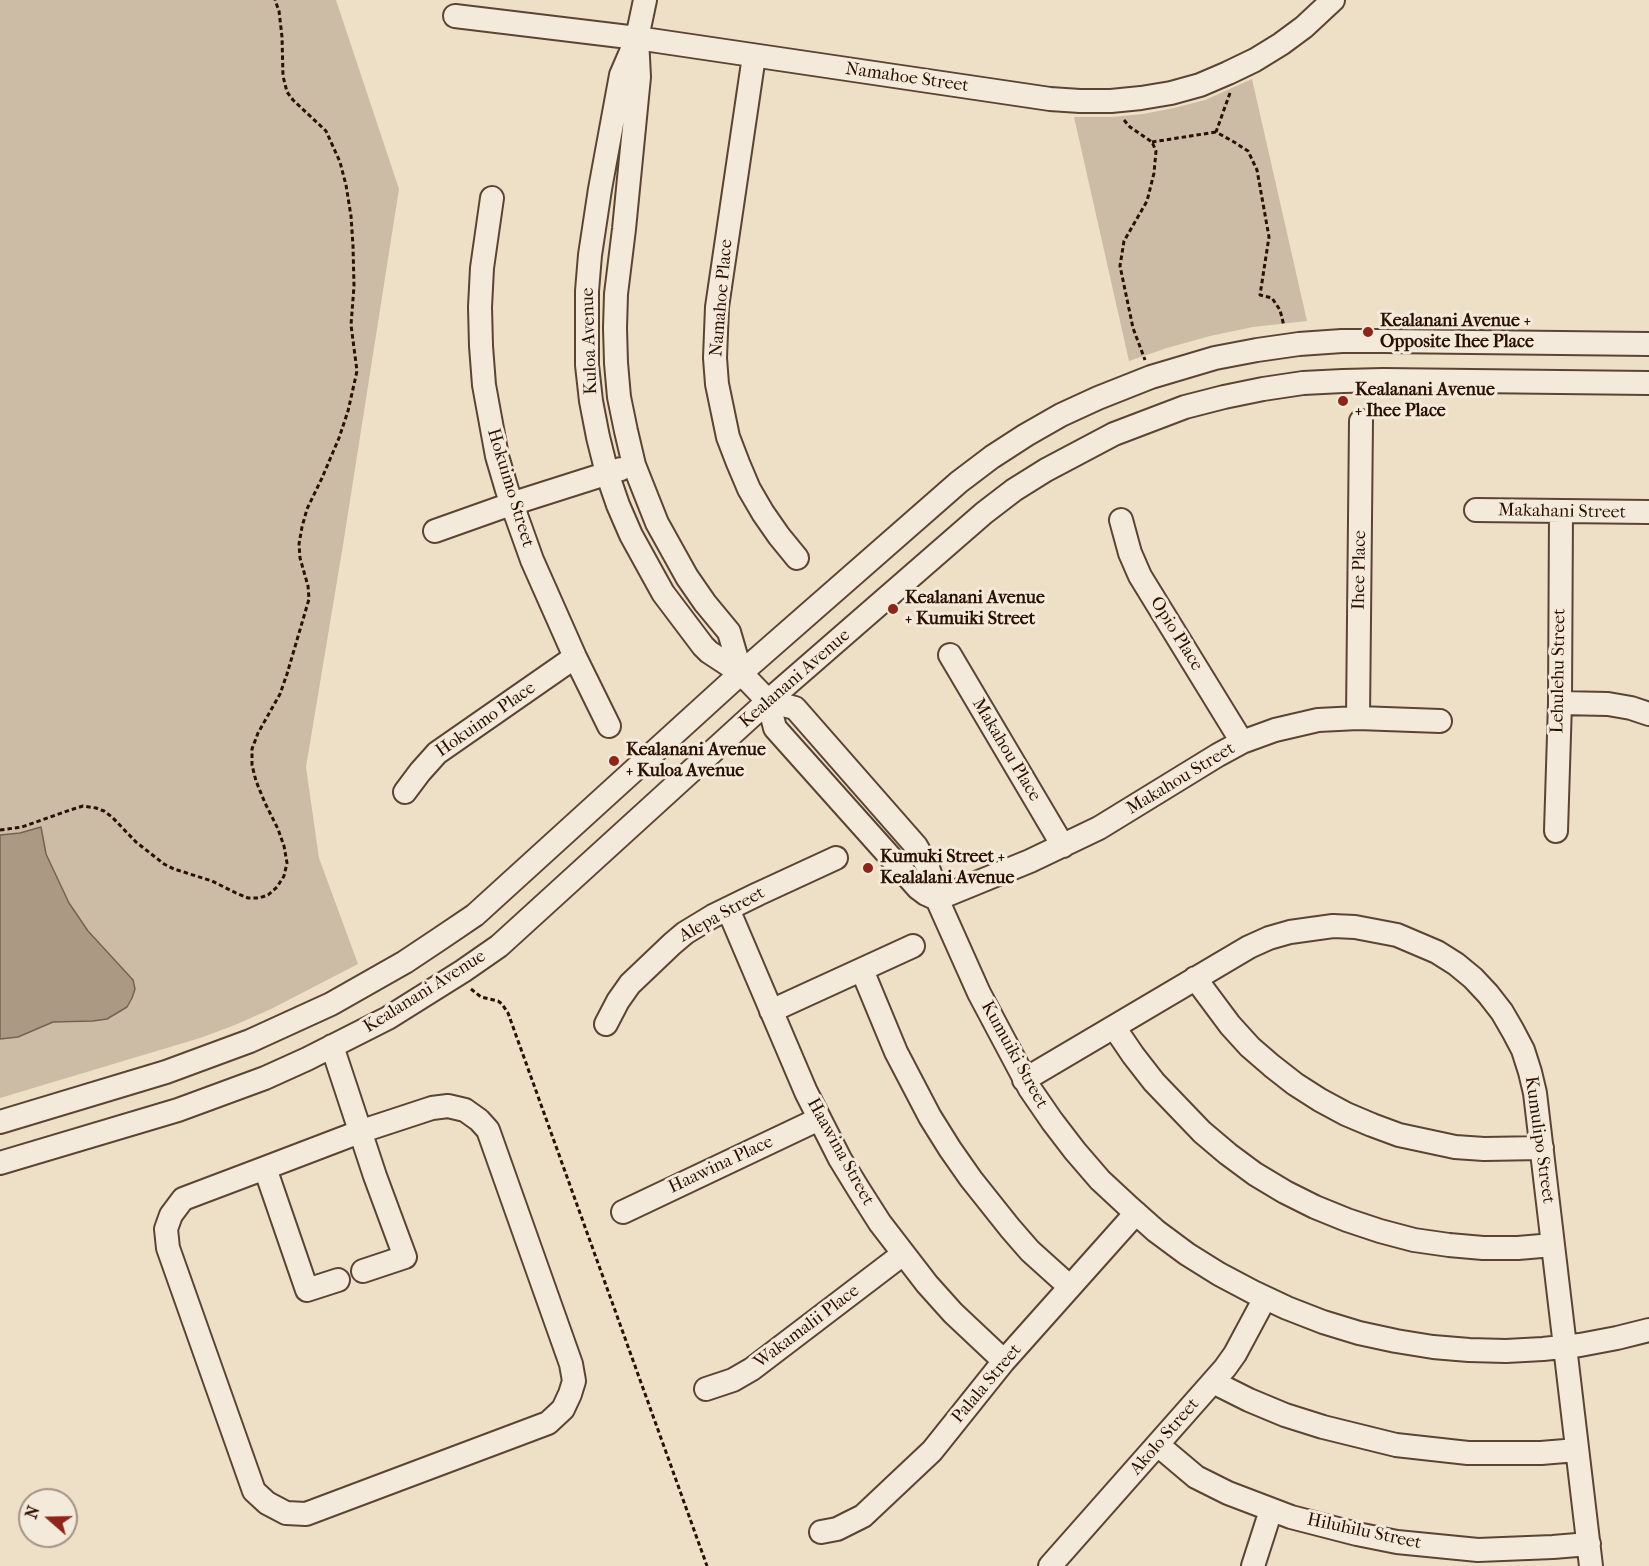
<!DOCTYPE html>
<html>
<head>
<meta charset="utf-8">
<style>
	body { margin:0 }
	#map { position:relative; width:1649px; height:1566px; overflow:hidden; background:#eedfc7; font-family:"IM FELL French Canon",serif }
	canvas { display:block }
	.north { position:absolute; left:18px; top:1488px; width:60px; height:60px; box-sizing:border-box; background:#f4eadb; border:2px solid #a39383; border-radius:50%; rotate:290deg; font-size:16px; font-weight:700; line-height:24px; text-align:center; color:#2a1000 }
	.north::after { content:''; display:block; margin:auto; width:21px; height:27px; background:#8f2418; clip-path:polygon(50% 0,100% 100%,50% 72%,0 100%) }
</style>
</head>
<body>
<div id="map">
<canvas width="1649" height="1566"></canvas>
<div class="north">N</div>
</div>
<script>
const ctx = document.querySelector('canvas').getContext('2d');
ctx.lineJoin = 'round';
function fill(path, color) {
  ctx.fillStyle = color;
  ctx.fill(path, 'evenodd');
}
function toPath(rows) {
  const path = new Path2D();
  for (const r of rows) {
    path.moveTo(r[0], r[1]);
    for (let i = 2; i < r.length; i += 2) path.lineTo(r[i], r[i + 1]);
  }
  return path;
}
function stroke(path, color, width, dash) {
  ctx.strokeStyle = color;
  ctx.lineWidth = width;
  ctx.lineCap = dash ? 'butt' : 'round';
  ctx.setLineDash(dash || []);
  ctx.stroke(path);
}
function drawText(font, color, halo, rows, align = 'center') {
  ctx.font = font + ' "IM FELL French Canon",serif';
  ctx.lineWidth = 6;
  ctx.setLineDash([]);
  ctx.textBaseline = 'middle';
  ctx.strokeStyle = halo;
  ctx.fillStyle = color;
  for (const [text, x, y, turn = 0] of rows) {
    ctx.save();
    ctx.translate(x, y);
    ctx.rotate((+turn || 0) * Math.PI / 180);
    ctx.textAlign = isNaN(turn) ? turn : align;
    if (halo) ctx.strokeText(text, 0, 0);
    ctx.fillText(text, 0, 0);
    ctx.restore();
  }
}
fill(toPath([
	[0,0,336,0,399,189,343,545,306,767,319,858,358,964,273,1008,235,1025,200,1038,0,1098],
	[1252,79,1307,321,1253,327,1210,336,1167,348,1129,361,1074,117,1112,117,1143,114,1174,108,1205,100]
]), '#cdbca5');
const water = toPath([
	[41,827,46,854,69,903,88,931,133,980,135,989,132,998,127,1007,107,1019,93,1021,53,1022,18,1037,0,1039,0,835,20,833,41,827]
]);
fill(water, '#ab9983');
stroke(water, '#77624f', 1.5);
const minor = toPath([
	[645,0,637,38,639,77,624,229,616,294,615,328,616,363,619,397,626,431,634,465,657,523,687,577,705,603,729,632,741,673],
	[455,16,637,38,1050,99,1080,101,1111,101,1141,98,1171,93,1200,85,1228,73,1255,60,1281,44,1304,27,1333,0],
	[637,38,621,75,600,189,590,255,587,291,587,365,591,401,598,437,607,473,618,505,631,535,663,593,703,646,709,652,741,673,768,701],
	[754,56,717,307,715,358,717,384,728,437,738,463,749,489,763,513,779,536,797,558],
	[492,198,482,268,480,307,481,346,484,385,497,456,507,490,532,560,575,657,609,726],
	[1476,510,1649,512],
	[1121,520,1130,553,1140,576,1242,742],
	[435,531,511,504,621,469],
	[950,655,1063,846],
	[768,701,795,708,916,846,927,865,933,882,937,899,979,993,1030,1089,1052,1121,1075,1151,1100,1180,1128,1206,1156,1231,1187,1254,1219,1274,1253,1292,1287,1308,1323,1322,1359,1333,1396,1341,1433,1347,1469,1350,1506,1351,1543,1349,1580,1345,1617,1338,1649,1330],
	[768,701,775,728,918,888,926,894,937,899],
	[1560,703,1608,704,1631,708,1649,714],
	[1358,718,1361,421],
	[405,792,420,772,437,753,575,657],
	[1556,831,1560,703,1561,512],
	[937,899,1030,861,1099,828,1218,755,1242,742,1275,730,1318,720,1358,718,1440,721],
	[728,909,806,1092,840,1159,859,1190,880,1223,927,1284,953,1313,1004,1361],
	[862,970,896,1052,930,1117,950,1149,971,1179,1010,1228,1030,1251,1070,1287],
	[1195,978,1230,1025,1250,1047,1272,1066,1295,1084,1320,1100,1346,1114,1372,1125,1399,1135,1455,1147,1484,1149,1542,1148],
	[771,1011,913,946],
	[606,1024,618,1001,630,984,672,944,685,933,713,916,758,894,836,858],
	[1114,1027,1133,1055,1154,1082,1202,1132,1228,1154,1255,1174,1285,1192,1315,1207,1347,1220,1380,1231,1414,1240,1449,1245,1483,1248,1518,1248,1553,1245],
	[332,1046,375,1176,405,1257,363,1271],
	[1024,1080,1249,947,1269,938,1290,932,1333,926,1355,927,1397,935,1437,952,1456,964,1473,978,1488,994,1502,1012,1513,1031,1523,1050,1530,1072,1535,1093,1591,1566],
	[0,1122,166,1072,250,1041,331,1004,405,962,441,938,475,915,741,673,959,482,992,457,1026,435,1061,415,1098,398,1151,377,1215,358,1257,350,1299,344,1342,341,1383,341,1649,344],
	[0,1163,178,1110,265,1078,307,1059,388,1018,463,971,499,946,768,701,984,513,1014,490,1046,470,1114,434,1185,407,1224,397,1263,389,1303,383,1343,381,1383,380,1649,383],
	[265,1168,183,1199,171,1215,166,1229,168,1248,254,1491,267,1503,286,1513,306,1514,548,1423,563,1409,570,1394,574,1381,571,1364,488,1130,479,1120,465,1110,448,1106,432,1108,362,1131,265,1168,307,1290,338,1280],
	[623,1212,819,1119],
	[1213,1382,1249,1400,1285,1415,1323,1427,1396,1445,1468,1453,1541,1453,1577,1450],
	[706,1389,733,1380,752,1369,903,1254],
	[1158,1445,1196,1477,1228,1493,1291,1517,1357,1534,1397,1542,1478,1550,1553,1547,1589,1544],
	[821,1532,837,1529,863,1516,932,1451,1004,1361,1136,1213],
	[1050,1566,1225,1368,1235,1354,1265,1298],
	[1253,1566,1271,1510]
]);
stroke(minor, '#5b4432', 26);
stroke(toPath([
	[1230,93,1216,132,1234,142,1248,151,1257,170,1269,237,1260,295,1272,298,1280,310,1284,326],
	[1124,120,1130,127,1152,142,1156,151,1154,173,1147,201,1124,241,1120,266,1133,328,1145,360],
	[1152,142,1216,132],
	[0,830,22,827,70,810,83,806,96,808,104,811,112,817,136,842,164,864,174,869,212,881,236,893,248,898,259,898,268,895,277,887,284,876,287,863,284,846,278,829,265,803,256,781,252,765,252,749,258,733,280,694,287,674,309,599,308,586,300,558,299,544,302,527,307,509,322,478,339,438,348,411,357,371,351,325,354,286,353,246,351,216,346,185,340,162,326,131,293,100,287,92,283,76,282,37,279,11,275,0],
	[471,989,481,997,498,1001,502,1004,508,1013,707,1566]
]), '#2a1000', 3, [4.5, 3]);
stroke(minor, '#f4eadb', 22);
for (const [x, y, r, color] of [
	[1368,332,6,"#8f2418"],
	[1343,401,6,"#8f2418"],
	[893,609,6,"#8f2418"],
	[614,761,6,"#8f2418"],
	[868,868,6,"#8f2418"]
]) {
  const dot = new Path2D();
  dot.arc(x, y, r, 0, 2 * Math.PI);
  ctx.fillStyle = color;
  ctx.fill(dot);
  stroke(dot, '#f4eadb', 2);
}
drawText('18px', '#2a1000', '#f4eadb', [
	["Namahoe Street",907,78,8],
	["Namahoe Place",722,298,-85],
	["Kuloa Avenue",590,341,-92],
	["Hokuimo Street",510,488,73],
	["Makahani Street",1562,512,1],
	["Ihee Place",1360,570,-89],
	["Opio Place",1176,634,58],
	["Lehulehu Street",1559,671,-89],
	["Kealanani Avenue",795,679,-41],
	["Hokuimo Place",486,720,-35],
	["Makahou Place",1006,750,59],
	["Makahou Street",1181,779,-31],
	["Alepa Street",722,915,-29],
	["Kealanani Avenue",425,992,-32],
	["Kumuiki Street",1014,1055,61],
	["Kumulipo Street",1539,1140,82],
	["Haawina Street",840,1152,61],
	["Haawina Place",721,1165,-25],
	["Wakamalii Place",807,1327,-37],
	["Palala Street",987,1384,-50],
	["Akolo Street",1165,1437,-49],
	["Hiluhilu Street",1364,1532,12]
]);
drawText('bold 18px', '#2a1000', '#f4eadb', [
	["Kealanani Avenue +",1380,322],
	["Opposite Ihee Place",1380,343],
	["Kealanani Avenue",1355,391],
	["+ Ihee Place",1355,412],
	["Kealanani Avenue",905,599],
	["+ Kumuiki Street",905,620],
	["Kealanani Avenue",626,751],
	["+ Kuloa Avenue",626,772],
	["Kumuki Street +",880,858],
	["Kealalani Avenue",880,879]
], 'left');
</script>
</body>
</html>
